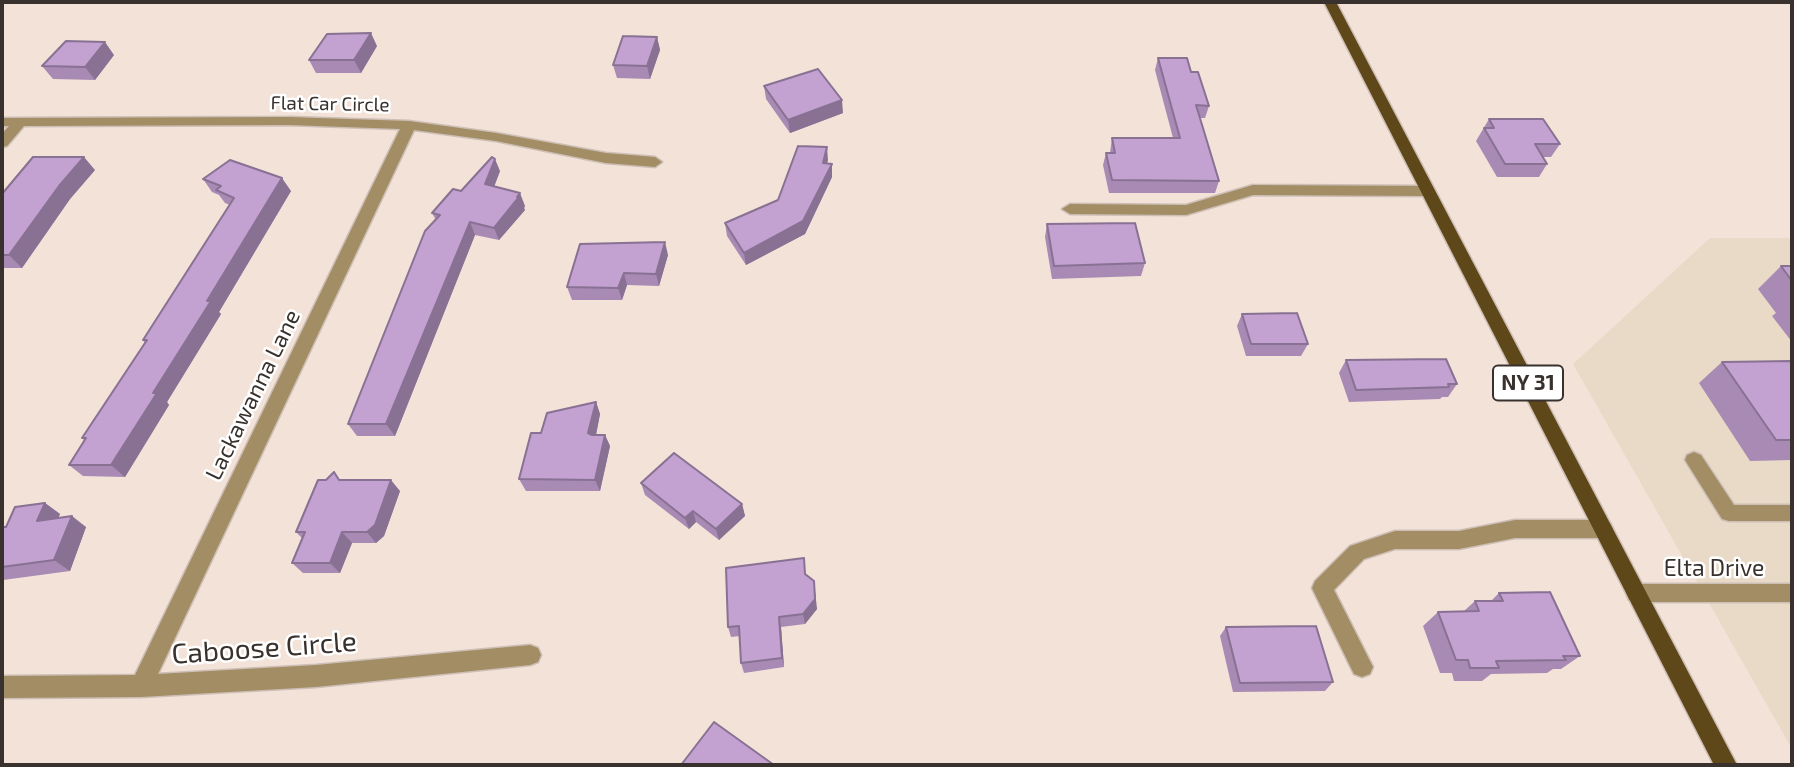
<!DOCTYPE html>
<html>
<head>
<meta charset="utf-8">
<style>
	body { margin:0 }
	#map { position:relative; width:1794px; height:767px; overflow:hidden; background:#f3e2d8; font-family:"Exo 2",sans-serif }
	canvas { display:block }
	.frame { position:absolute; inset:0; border:4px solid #38312d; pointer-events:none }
</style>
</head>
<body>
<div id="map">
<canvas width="1794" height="767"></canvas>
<div class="frame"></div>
</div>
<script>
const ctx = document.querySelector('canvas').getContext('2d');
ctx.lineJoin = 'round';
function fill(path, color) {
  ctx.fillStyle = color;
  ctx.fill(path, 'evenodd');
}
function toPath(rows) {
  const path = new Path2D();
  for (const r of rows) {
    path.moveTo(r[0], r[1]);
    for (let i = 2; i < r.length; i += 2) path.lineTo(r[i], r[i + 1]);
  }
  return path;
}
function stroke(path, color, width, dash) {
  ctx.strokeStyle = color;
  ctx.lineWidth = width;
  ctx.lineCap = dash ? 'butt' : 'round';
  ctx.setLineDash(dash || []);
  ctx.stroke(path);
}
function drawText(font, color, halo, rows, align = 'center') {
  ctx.font = font + ' "Exo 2",sans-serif';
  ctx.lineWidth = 5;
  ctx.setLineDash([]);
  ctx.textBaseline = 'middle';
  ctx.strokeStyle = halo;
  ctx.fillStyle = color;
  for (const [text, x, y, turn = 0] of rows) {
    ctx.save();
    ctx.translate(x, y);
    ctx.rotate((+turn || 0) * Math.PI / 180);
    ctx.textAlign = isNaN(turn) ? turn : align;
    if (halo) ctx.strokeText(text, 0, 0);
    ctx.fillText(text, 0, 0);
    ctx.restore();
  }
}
fill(toPath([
	[1710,238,1792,238,1792,749,1573,364]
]), '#e9dac7');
const minor = toPath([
	[289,117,409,121,496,133,606,153,655,157,662,162,655,167,606,163,496,141,414,130,158,674,316,665,530,645,538,648,541,655,538,662,530,665,316,687,141,697,2,698,2,676,135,675,400,129,289,125,24,126,7,146,2,147,2,134,9,126,2,126,2,118,289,117],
	[1253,185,1428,186,1435,191,1428,196,1253,195,1186,215,1070,214,1062,209,1070,204,1186,205,1253,185],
	[1694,452,1701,455,1734,505,1792,505,1792,521,1729,521,1722,519,1685,460,1687,455,1694,452],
	[1515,520,1603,520,1610,523,1613,529,1610,535,1603,538,1515,538,1459,549,1395,549,1364,559,1334,590,1373,667,1370,674,1362,677,1354,674,1312,588,1315,581,1350,546,1395,531,1459,531,1515,520],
	[1636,584,1792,584,1792,602,1636,602,1629,600,1626,593,1629,586,1636,584]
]);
const major = toPath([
	[1324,2,1336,2,1737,765,1714,765,1324,2]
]);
stroke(minor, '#cebfb6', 3);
stroke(major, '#cebfb6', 3);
fill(minor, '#a38d65');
fill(major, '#5e4719');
fill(toPath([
	[657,37,660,50,650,79,617,78,613,65],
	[377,46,361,73,316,73,309,60],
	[114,55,95,80,53,79,42,66],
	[1158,58,1191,72,1209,106,1205,118,1200,118,1219,181,1215,193,1109,193,1103,165,1106,153,1110,153,1112,138,1173,138,1155,70],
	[764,86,843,113,790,133,766,99],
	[1489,119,1560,144,1551,157,1543,157,1547,164,1539,177,1497,177,1476,141],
	[827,147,827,163,832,164,832,177,805,234,746,265,727,236,725,223,778,200],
	[95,170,70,199,22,268,2,268,2,194],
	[500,171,494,187,525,206,524,208,525,210,499,240,475,235,395,436,357,436,348,424,436,220,432,213,461,191],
	[203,179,291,191,219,312,221,314,167,402,169,405,125,477,83,476,69,465,84,440,82,438,145,343,143,340,230,205,225,203,219,195,212,192],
	[1047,224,1145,263,1141,276,1052,279,1045,237],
	[668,255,659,286,627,285,622,300,572,300,567,287],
	[1781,266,1792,266,1792,342,1772,316,1776,313,1758,289],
	[1242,314,1308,344,1301,356,1246,356,1237,326],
	[1346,360,1457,384,1448,397,1442,397,1440,399,1349,402,1339,373],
	[1792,361,1792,460,1750,461,1699,383,1722,362],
	[596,402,600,414,596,435,605,435,610,446,600,491,526,491,519,479,541,433],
	[334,472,340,480,400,491,384,536,376,543,352,543,340,573,303,573,292,563,302,538,296,532,326,480],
	[641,483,742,504,745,516,719,540,696,522,689,529,645,495],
	[45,503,60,514,58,518,86,527,70,571,3,580,2,579,2,527,6,527],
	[806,575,817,609,805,624,781,627,784,667,744,673,741,663,740,636,731,637,728,627],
	[1499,593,1580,656,1561,669,1553,669,1547,673,1491,674,1482,681,1454,681,1452,673,1440,673,1423,626,1438,612,1464,611,1475,601,1491,601],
	[1226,627,1333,682,1325,691,1233,692,1220,636]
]), '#a88ab4');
fill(toPath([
	[371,33,377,46,361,73,354,60],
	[657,37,660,50,650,79,647,66],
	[105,42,114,55,95,80,85,67],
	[842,100,843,113,790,133,788,120],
	[827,147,828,160,824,176,823,163],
	[84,157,95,170,70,199,22,268,9,255,59,186],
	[495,159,500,171,490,197,485,184],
	[832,164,832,177,805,234,746,265,744,253],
	[282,178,291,191,219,312,221,314,167,402,169,405,125,477,111,465,153,393],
	[520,193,525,206,524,208,525,210,499,240,494,228],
	[470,222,475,235,395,436,386,424],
	[665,242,668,255,659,286,656,274],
	[624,273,627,285,622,300,618,288],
	[596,402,600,414,594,445,588,433],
	[605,435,610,446,600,491,595,480],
	[391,480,400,491,384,536,376,543,367,532],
	[45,503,60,514,52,532,37,521],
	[742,504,745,516,719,540,716,529],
	[693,511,696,522,689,529,685,518],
	[72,516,86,527,70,571,54,560],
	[342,532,352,543,340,573,330,563],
	[814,581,817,609,805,624,803,614],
	[779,617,781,627,784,667,782,658]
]), '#887192');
const building = toPath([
	[371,33,354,60,309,60,327,34,371,33],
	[623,36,657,37,647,66,613,65,623,36],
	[66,41,105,42,85,67,42,66,66,41],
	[1158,58,1187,58,1191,72,1198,72,1209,106,1196,105,1219,181,1112,180,1106,153,1115,153,1112,138,1180,138,1158,58],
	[818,69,842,100,788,120,764,86,818,69],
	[1489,119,1543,119,1560,144,1535,144,1547,164,1505,164,1484,128,1494,128,1489,119],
	[798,146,827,147,823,163,832,164,803,221,744,253,725,223,778,200,798,146],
	[33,157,84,157,59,186,9,255,2,255,2,194,33,157],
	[492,157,495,159,485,184,520,193,517,197,519,197,494,228,470,222,386,424,348,424,425,231,440,215,432,213,453,189,461,191,492,157],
	[230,160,282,178,207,301,211,301,153,393,157,393,111,465,69,465,86,438,82,438,147,340,143,340,234,198,216,190,221,186,203,179,230,160],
	[1135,223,1145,263,1054,266,1047,224,1135,223],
	[665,242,656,274,624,273,618,288,567,287,580,244,665,242],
	[1781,266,1792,266,1792,281,1781,266],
	[1297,313,1308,344,1251,344,1242,314,1297,313],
	[1446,359,1457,384,1448,384,1449,387,1356,390,1346,360,1446,359],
	[1792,361,1792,440,1776,440,1722,362,1792,361],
	[596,402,588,433,592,435,605,435,595,480,519,479,531,433,541,433,547,413,596,402],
	[674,453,742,504,716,529,693,511,685,518,641,483,674,453],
	[334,472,339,480,391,480,375,525,367,532,342,532,330,563,292,563,305,532,296,532,318,480,326,480,334,472],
	[45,503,37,521,72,516,54,560,2,567,2,527,6,527,15,507,45,503],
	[804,558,805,574,814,581,815,599,803,614,779,617,782,658,741,663,739,626,728,627,726,568,804,558],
	[1550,592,1580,656,1563,656,1566,660,1496,661,1499,668,1470,668,1468,660,1456,660,1438,612,1479,611,1475,601,1503,601,1499,593,1550,592],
	[1316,626,1333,682,1240,683,1226,627,1316,626],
	[714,722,774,765,681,765,714,722]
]);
fill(building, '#c3a1d1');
stroke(building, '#887192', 2);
drawText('19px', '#38312d', '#fff', [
	["Flat Car Circle",330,104,1]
]);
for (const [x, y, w] of [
	[1528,383,70]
]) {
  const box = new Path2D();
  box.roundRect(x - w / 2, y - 17.5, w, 35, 5);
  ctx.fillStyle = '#fff';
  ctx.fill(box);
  stroke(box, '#38312d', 2);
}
drawText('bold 21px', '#38312d', null, [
	["NY 31",1528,383]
]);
drawText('23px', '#38312d', '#fff', [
	["Lackawanna Lane",253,395,-64],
	["Elta Drive",1714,568]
]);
drawText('28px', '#38312d', '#fff', [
	["Caboose Circle",264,648,-4]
]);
</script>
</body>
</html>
